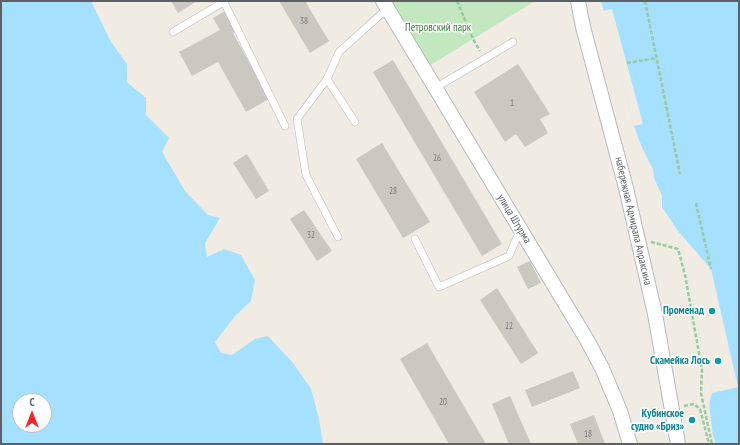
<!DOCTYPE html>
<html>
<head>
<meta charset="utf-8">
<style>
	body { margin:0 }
	#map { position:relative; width:740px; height:445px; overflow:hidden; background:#f0ece4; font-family:"PT Sans Narrow",sans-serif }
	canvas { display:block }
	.frame { position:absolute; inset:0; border:2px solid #5c6166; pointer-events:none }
	.north { position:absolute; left:12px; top:393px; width:40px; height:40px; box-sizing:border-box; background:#fff; border:1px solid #bec0c2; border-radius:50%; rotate:0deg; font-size:11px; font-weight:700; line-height:16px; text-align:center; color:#5c6166 }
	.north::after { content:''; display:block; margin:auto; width:14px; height:18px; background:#f3272a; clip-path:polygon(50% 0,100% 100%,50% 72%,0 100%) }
</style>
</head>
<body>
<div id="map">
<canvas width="740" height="445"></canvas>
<div class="frame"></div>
<div class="north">С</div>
</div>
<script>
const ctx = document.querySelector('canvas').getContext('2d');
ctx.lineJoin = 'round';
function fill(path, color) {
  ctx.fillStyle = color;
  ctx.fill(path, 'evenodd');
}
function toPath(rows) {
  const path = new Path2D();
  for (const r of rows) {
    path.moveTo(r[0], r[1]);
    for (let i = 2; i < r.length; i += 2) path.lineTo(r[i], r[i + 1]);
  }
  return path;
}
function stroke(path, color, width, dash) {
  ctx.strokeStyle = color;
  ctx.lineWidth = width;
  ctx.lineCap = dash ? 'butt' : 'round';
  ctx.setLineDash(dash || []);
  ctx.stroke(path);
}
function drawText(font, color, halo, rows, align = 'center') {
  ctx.font = font + ' "PT Sans Narrow",sans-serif';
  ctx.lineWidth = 3;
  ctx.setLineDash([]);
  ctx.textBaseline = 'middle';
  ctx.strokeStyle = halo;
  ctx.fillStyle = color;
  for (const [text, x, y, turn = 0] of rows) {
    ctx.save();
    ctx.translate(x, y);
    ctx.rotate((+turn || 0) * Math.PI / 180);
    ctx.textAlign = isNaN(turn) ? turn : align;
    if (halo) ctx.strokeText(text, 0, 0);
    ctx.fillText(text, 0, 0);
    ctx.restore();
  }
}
fill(toPath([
	[390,1,535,1,429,66]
]), '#c3e8bf');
fill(toPath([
	[1,1,91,1,111,42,127,64,127,82,146,98,146,115,169,138,162,152,185,191,208,215,220,218,205,243,207,257,224,249,241,255,255,280,251,301,235,316,215,342,221,353,232,355,255,339,268,336,293,363,311,389,319,419,323,444,1,444],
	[20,401,44,401,44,425,20,425],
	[601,1,739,1,739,444,716,444,713,436,709,404,712,393,678,231,662,207,662,196,654,178,653,169,648,160,641,145,634,126]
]), '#a5e0ff');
fill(toPath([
	[612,9,643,124,634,126,603,11],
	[678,231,711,269,738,387,712,393]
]), '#f0ece4');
fill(toPath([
	[171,1,197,1,178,13],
	[279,1,305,1,329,41,310,53],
	[227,10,238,30,233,33,269,99,246,112,218,62,192,76,179,52,220,30,213,18],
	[393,60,502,244,482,256,373,72],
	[518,64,550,114,540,119,548,133,525,147,516,134,505,142,474,92],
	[382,143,430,222,403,238,356,159],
	[247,154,269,191,256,199,233,163],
	[304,210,332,251,317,261,290,219],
	[530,261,541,283,528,289,517,267],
	[497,288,538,353,521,364,480,300],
	[427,343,486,444,449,444,400,359],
	[573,371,580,388,532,407,525,390],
	[510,396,531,444,509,444,492,404],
	[594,415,605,444,578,444,570,424]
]), '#cbc7c1');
const lane = toPath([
	[224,2,285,126],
	[173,32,225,1],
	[327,79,297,119,306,175,338,237],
	[435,88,513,42],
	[355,122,327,79,339,52,388,8],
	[415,239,439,287,509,256,520,230]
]);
const street = toPath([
	[383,1,587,340,602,368,620,411,630,444],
	[578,1,583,27,626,188,655,314,678,444]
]);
stroke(lane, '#b5b8bc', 8);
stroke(street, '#b5b8bc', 16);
stroke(toPath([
	[457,1,473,39,480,51],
	[645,1,680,174],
	[627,63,657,58],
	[696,203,711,269],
	[651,242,678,249,685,275,702,370,701,393,712,444],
	[684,406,694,404,700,409,709,444]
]), '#98caa1', 2.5, [4, 2]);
stroke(lane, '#fff', 7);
stroke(street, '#fff', 14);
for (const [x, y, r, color] of [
	[712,311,4,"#0f9aa8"],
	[718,361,4,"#0f9aa8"],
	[692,420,4,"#0f9aa8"]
]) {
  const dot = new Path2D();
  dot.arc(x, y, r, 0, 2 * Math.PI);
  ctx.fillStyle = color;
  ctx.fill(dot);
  stroke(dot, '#fff', 1.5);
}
drawText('9px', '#787a7d', null, [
	["38",304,21],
	["1",512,103],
	["26",437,158],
	["28",393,191],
	["32",311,235],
	["22",509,326],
	["20",443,402],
	["18",588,434]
]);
drawText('11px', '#32822f', '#fff', [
	["Петровский парк",438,28]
]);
drawText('11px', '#5c6166', '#fff', [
	["улица Штурма",514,219,59],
	["набережная Адмирала Апраксина",633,221,77]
]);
drawText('bold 11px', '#0d838f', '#fff', [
	["Променад",704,311],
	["Скамейка Лось",710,361],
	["Кубинское",684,414],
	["судно «Бриз»",684,427]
], 'right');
</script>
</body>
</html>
